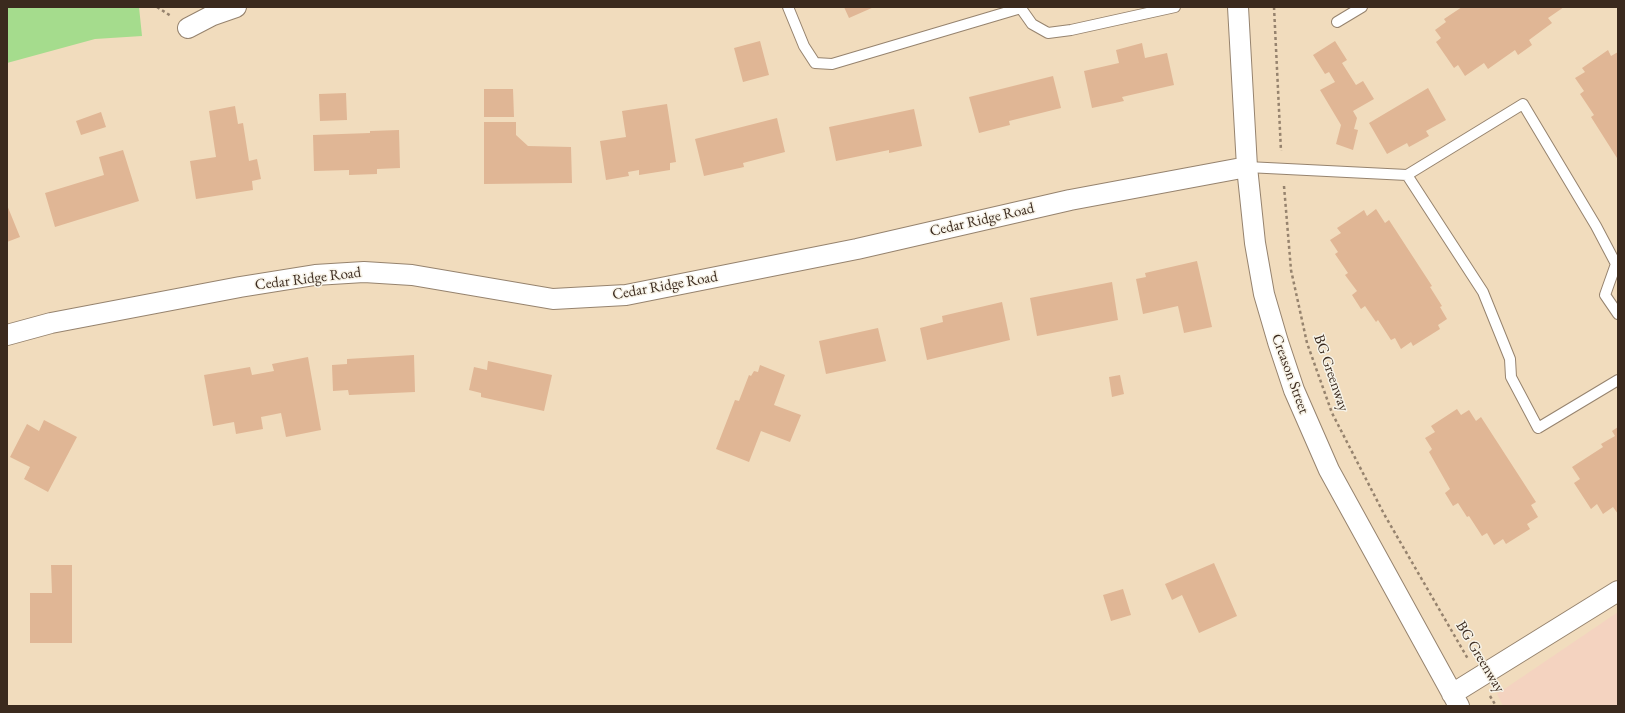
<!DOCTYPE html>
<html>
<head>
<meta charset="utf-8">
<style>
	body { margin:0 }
	#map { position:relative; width:1625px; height:713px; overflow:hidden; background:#f1dcbd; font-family:"EB Garamond",serif }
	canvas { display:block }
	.frame { position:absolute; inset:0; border:8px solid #3b2a1e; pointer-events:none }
</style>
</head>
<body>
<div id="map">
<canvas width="1625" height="713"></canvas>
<div class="frame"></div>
</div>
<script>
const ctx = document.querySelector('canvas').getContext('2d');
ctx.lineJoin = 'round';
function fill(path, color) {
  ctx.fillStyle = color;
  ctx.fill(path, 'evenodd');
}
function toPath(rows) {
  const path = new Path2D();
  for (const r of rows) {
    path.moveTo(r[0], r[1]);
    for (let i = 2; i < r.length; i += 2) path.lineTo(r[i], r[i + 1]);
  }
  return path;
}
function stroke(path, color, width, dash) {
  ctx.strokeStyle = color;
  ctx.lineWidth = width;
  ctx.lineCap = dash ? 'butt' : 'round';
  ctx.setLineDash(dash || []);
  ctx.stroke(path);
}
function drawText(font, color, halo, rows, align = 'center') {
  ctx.font = font + ' "EB Garamond",serif';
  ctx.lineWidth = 3;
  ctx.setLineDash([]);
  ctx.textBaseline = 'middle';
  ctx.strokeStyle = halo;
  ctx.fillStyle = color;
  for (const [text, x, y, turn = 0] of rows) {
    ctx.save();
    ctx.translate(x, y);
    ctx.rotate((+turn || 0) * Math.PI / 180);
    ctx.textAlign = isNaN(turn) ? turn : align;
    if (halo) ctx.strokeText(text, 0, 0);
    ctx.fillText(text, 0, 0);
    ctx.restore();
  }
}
fill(toPath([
	[1618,612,1618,706,1503,706,1497,694]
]), '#f4d3c0');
fill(toPath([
	[7,7,139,7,142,36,95,39,7,63]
]), '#a5dc8d');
fill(toPath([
	[844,7,874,7,849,18],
	[1462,7,1564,7,1548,18,1552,23,1529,40,1532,45,1518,55,1515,50,1488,69,1484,63,1465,76,1458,65,1454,68,1436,42,1441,38,1435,30,1446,22,1444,19],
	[760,41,769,75,743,82,734,48],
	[1335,41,1347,60,1342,63,1356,85,1363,81,1374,99,1353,111,1357,118,1354,129,1358,130,1353,150,1336,144,1341,125,1320,90,1335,82,1329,72,1325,74,1313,55],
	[1142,43,1145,58,1167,53,1174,85,1122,97,1124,101,1092,108,1084,71,1119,63,1116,50],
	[1608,50,1611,56,1618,52,1617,158,1591,117,1594,115,1580,94,1584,91,1575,78,1585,72,1582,68],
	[1053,76,1061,108,1009,121,1010,125,979,133,969,97],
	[1428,88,1446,120,1426,131,1429,136,1409,147,1407,143,1387,154,1369,123],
	[484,89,513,89,514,117,484,117],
	[346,93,347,120,320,121,319,94],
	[667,104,676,162,670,163,670,170,639,175,639,170,628,172,629,176,606,180,600,141,626,137,622,111],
	[235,106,238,124,243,123,249,161,257,159,261,179,252,181,253,190,196,199,190,161,216,157,209,111],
	[914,109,922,146,889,153,889,150,836,161,829,127],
	[101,112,106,127,81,135,76,121],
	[777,118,785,152,743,163,744,167,704,176,695,139],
	[484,122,516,122,516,135,528,146,571,147,572,183,484,184],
	[399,130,400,168,377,169,377,174,349,175,349,170,314,171,313,135,370,133,370,131],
	[123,150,139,201,55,227,45,193,104,175,99,157],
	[7,205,20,237,7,242],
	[1376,209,1385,223,1389,220,1432,286,1430,287,1442,306,1440,307,1447,319,1438,325,1440,329,1413,346,1411,342,1401,349,1395,338,1391,340,1378,320,1376,322,1365,306,1361,309,1352,295,1357,291,1345,275,1348,273,1335,254,1338,252,1330,240,1341,233,1337,228,1364,210,1367,216],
	[1197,261,1212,327,1184,333,1178,306,1143,314,1136,279,1146,277,1145,273],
	[1112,282,1118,320,1037,336,1030,298],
	[1002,302,1010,340,927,360,920,328,943,322,942,316],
	[878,328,886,361,826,374,819,341],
	[414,355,415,392,349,395,348,390,333,391,332,365,347,364,347,359],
	[308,357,321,430,286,437,281,413,261,417,263,429,236,434,234,422,213,426,204,375,250,367,252,375,274,371,272,364],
	[488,361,552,375,544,411,481,397,481,393,469,390,474,367,487,370],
	[760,365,785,375,774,405,801,415,790,442,761,431,749,462,716,449,735,400,739,401,749,375,751,376,754,371,758,372],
	[1120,375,1124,394,1112,397,1109,377],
	[1457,409,1461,415,1469,410,1476,421,1481,417,1536,502,1531,505,1538,517,1527,524,1530,529,1506,544,1503,539,1494,545,1487,533,1482,536,1469,516,1467,517,1458,503,1453,506,1445,493,1450,489,1429,452,1432,449,1425,438,1435,432,1431,426],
	[44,420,77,437,48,492,24,479,30,467,10,457,27,424,39,431],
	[1618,427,1618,514,1613,507,1603,514,1597,504,1591,509,1574,483,1580,479,1572,467,1603,447,1601,444,1615,436,1612,431],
	[1214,563,1237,616,1199,633,1182,595,1172,600,1165,584],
	[51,565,72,565,72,643,30,643,30,593,52,593],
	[1123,589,1131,615,1111,621,1103,595]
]), '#e0b695');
const lane = toPath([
	[788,7,804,46,815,63,832,64,1021,8],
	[1020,7,1032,24,1048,33,1071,30,1175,7],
	[1337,22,1362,7],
	[1247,167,1407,175,1523,104,1596,226,1616,264,1618,263],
	[1407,175,1483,292,1510,359,1511,377,1538,428,1618,380],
	[1616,264,1605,295,1618,314]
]);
const street = toPath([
	[1238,7,1247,167,1255,243,1264,294,1278,342,1294,390,1329,470,1459,706],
	[188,28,213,15,236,7],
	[7,335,51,323,240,287,315,275,364,272,412,275,553,299,626,295,857,249,1070,200,1247,167],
	[1452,694,1618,591]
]);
stroke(lane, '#96836e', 12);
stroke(street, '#96836e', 22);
stroke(toPath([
	[157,7,171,16],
	[1274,7,1281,151],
	[1284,186,1291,270,1307,343,1332,413,1384,514,1468,659],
	[1490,696,1496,706]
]), '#96836e', 2.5, [3, 3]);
stroke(lane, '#fff', 10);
stroke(street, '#fff', 20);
drawText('15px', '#3b2a1e', '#f7f3e8', [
	["Cedar Ridge Road",982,220,-13],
	["Cedar Ridge Road",308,279,-7],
	["Cedar Ridge Road",665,286,-10],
	["BG Greenway",1331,373,71],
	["Creason Street",1290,374,70],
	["BG Greenway",1480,657,59]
]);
</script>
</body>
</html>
